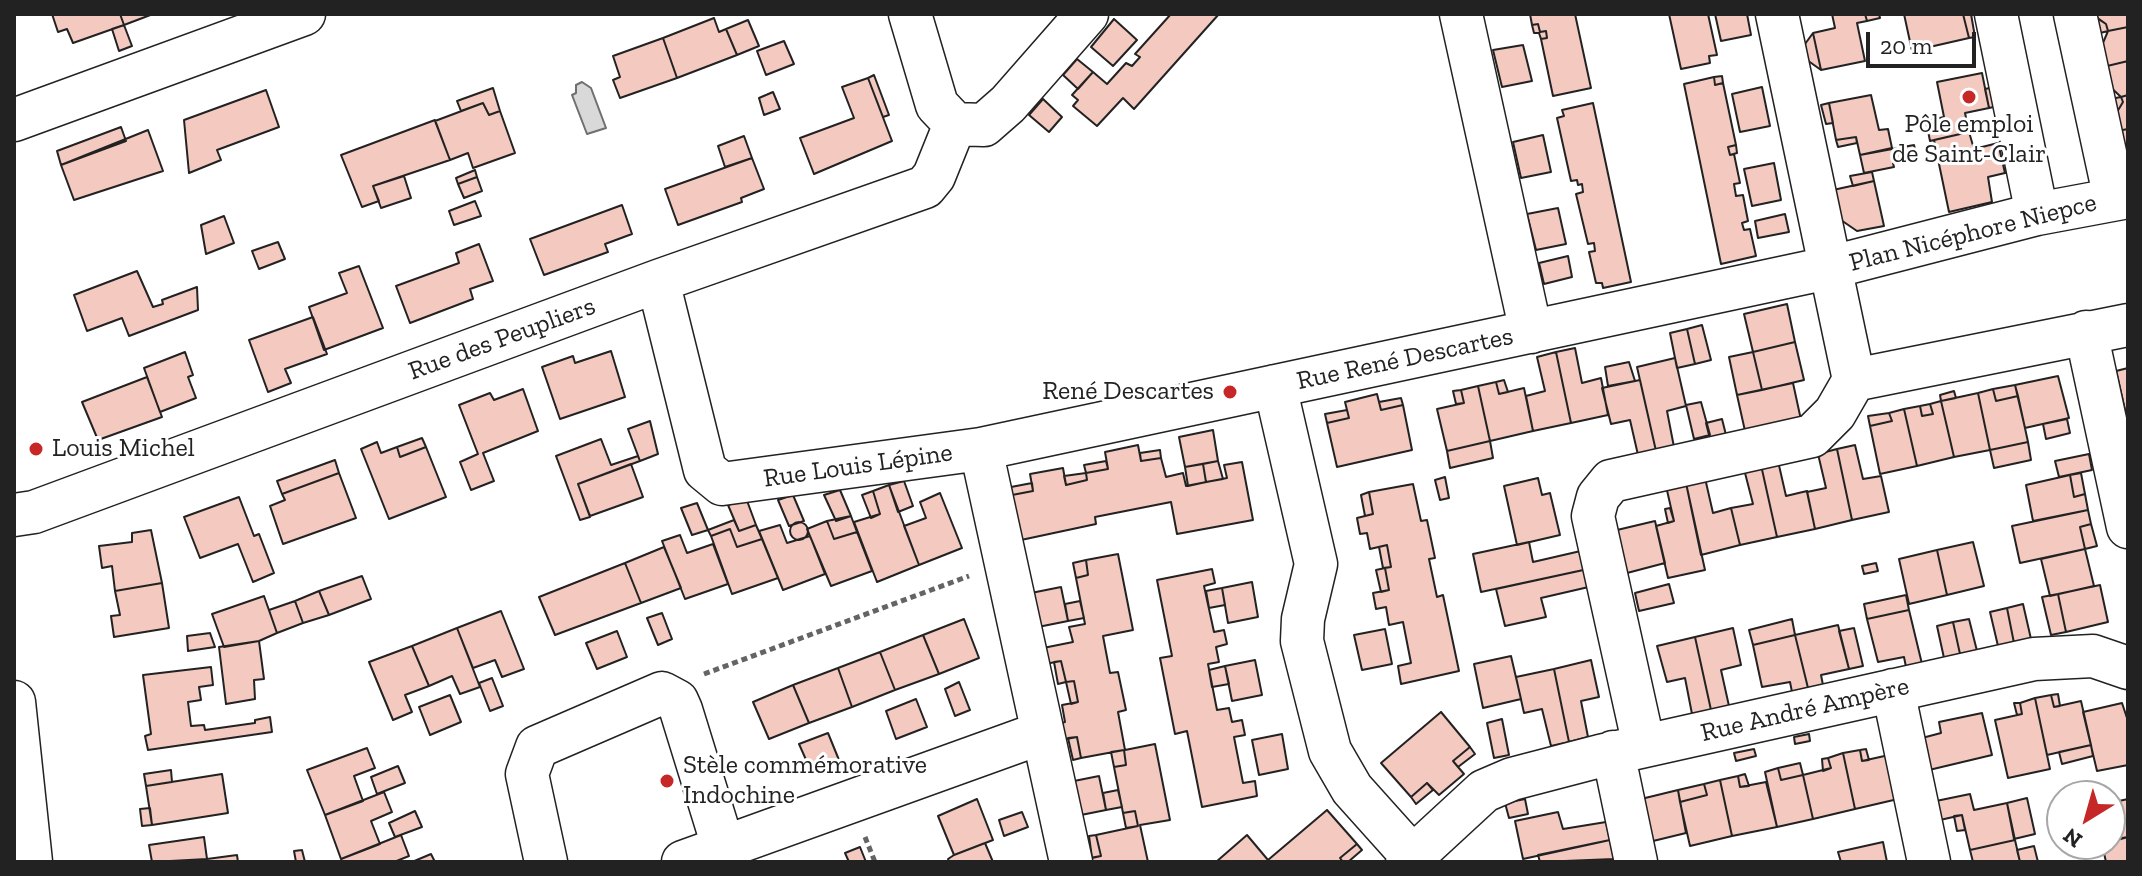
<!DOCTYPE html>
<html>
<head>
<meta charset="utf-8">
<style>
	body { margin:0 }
	#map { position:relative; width:2142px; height:876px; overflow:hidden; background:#fff; font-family:"Zilla Slab",serif }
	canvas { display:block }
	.frame { position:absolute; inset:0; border:16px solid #222; pointer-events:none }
	.north { position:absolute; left:2046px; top:780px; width:80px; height:80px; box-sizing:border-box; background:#fff; border:2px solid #a7a7a7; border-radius:50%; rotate:217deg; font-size:22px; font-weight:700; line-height:32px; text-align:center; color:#222 }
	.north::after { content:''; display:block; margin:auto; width:28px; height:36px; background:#c62828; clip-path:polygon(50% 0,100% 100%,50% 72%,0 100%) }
	.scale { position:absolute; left:1866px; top:32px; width:110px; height:36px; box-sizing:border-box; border:4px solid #222; border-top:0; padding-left:10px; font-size:24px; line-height:28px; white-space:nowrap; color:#222; -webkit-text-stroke:6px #fff; paint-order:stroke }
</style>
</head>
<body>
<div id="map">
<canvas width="2142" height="876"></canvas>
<div class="frame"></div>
<div class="north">N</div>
<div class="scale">20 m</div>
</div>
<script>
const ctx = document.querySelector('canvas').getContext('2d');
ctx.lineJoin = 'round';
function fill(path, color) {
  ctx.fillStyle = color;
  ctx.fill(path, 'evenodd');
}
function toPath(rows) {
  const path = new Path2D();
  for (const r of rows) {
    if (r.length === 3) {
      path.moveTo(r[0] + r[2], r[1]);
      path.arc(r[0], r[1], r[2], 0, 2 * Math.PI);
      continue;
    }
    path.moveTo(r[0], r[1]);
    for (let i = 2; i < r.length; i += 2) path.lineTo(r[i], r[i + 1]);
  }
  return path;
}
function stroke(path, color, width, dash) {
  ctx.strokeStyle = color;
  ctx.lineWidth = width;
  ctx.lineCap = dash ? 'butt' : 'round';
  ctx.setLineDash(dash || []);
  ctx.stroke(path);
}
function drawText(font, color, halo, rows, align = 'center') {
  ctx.font = font + ' "Zilla Slab",serif';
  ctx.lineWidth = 6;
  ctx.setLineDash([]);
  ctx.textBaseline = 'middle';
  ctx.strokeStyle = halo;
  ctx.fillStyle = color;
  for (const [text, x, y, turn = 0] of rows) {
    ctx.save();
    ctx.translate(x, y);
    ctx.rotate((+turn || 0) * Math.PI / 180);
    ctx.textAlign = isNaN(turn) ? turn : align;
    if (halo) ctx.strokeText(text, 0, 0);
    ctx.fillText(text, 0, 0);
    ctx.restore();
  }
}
const water = toPath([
	[582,82,591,88,606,128,587,134,572,95,576,93,576,85,582,82]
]);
fill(water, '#d9d9d9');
stroke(water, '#6f6f6f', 2);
const building = toPath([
	[52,14,120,14,124,25,73,43,67,29,58,32,52,14],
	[120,14,153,14,124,25,120,14],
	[1171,14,1219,14,1134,109,1123,98,1097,126,1073,106,1078,100,1072,95,1093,72,1107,84,1126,63,1132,66,1140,57,1135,54,1171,14],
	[1530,14,1575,14,1591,88,1553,96,1541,39,1547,38,1546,31,1540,32,1538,24,1532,25,1530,14],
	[1669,14,1708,14,1717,55,1709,56,1710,63,1681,69,1669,14],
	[1715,14,1747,14,1751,35,1721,41,1715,14],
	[1832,14,1865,14,1867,21,1857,23,1865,61,1821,70,1813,33,1835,28,1832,14],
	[1865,14,1879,14,1880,18,1867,21,1865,14],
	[1904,14,1963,14,1969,38,1912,51,1904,14],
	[1963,14,1971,14,1975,37,1969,38,1963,14],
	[2128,14,2128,27,2108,31,2106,24,2092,14,2128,14],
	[2092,15,2106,24,2108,31,2096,34,2092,15],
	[714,18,719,32,726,29,737,55,677,78,663,38,714,18],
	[1114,19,1137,40,1113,66,1091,47,1114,19],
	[748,20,759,46,737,55,726,29,748,20],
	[1538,24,1540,32,1546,31,1547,38,1541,39,1539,33,1534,33,1532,25,1538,24],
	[124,25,132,46,119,51,112,29,124,25],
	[2128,27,2128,61,2103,67,2100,50,2108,31,2128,27],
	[1813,33,1821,70,1807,60,1805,44,1813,33],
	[663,38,677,78,620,98,613,80,620,77,613,56,663,38],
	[784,41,794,64,766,75,757,51,784,41],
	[1523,45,1532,81,1502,87,1493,50,1523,45],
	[1077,59,1093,72,1078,89,1063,75,1077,59],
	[2128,61,2128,95,2121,97,2106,83,2103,67,2128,61],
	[1982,73,1989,108,1965,113,1969,132,1930,141,1926,121,1944,117,1937,82,1982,73],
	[874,75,889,115,883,117,868,78,874,75],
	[1722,76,1723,83,1715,85,1714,77,1722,76],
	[1714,77,1715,85,1723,83,1736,145,1728,147,1730,155,1734,154,1740,183,1734,184,1736,196,1743,195,1748,221,1742,223,1744,230,1750,229,1756,256,1721,264,1684,84,1714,77],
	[868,78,892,141,814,174,800,138,854,118,842,87,868,78],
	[1762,87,1770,126,1740,132,1732,94,1762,87],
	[1994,87,1998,106,1989,108,1985,89,1994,87],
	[493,88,500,111,489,115,483,103,461,111,457,101,493,88],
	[266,90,279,127,217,150,221,160,189,173,184,120,266,90],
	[773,92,780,109,764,115,759,98,773,92],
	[1871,95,1879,130,1888,129,1892,148,1860,155,1856,137,1836,140,1829,103,1871,95],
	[2128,95,2128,129,2117,131,2114,117,2123,102,2121,97,2128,95],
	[2121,97,2123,102,2114,117,2110,99,2121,97],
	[1043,99,1062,117,1049,132,1029,115,1043,99],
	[483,103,489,115,500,111,515,153,473,168,468,153,450,160,435,121,483,103],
	[1593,103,1631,282,1603,288,1602,283,1596,283,1589,252,1595,251,1594,243,1588,244,1576,194,1583,192,1582,184,1578,185,1577,180,1571,181,1557,118,1564,116,1562,110,1593,103],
	[1829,103,1833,123,1826,124,1821,105,1829,103],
	[435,120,450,160,373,186,379,201,362,207,341,155,435,120],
	[121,127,126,141,61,165,57,151,121,127],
	[2128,129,2128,166,2117,131,2128,129],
	[148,130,163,171,74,200,61,165,148,130],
	[1969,132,1974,149,1998,143,2005,173,1988,177,1992,202,1949,212,1934,140,1969,132],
	[1543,135,1551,172,1521,178,1513,142,1543,135],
	[744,136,752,158,725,167,718,146,744,136],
	[1856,137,1857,143,1838,147,1836,140,1856,137],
	[2005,141,2011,172,2005,173,1998,143,2005,141],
	[1736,145,1737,153,1730,155,1728,147,1736,145],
	[1914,145,1917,157,1893,163,1894,167,1864,173,1860,155,1914,145],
	[752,158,764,189,741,198,742,202,678,225,665,189,752,158],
	[1774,163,1781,200,1752,206,1744,169,1774,163],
	[475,170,477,177,458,184,456,178,475,170],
	[1872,172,1874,181,1853,186,1850,176,1872,172],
	[404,176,411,198,381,208,373,186,404,176],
	[477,177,482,191,464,198,458,184,477,177],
	[1874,181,1884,226,1857,231,1838,218,1833,190,1874,181],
	[475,201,481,216,454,225,449,211,475,201],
	[622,205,632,234,605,244,608,252,544,275,530,239,622,205],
	[1558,208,1566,244,1536,250,1527,214,1558,208],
	[1785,214,1789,232,1758,238,1755,221,1785,214],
	[224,216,234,243,206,254,201,225,224,216],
	[278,242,285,259,259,269,252,251,278,242],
	[479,244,493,281,470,289,473,299,410,323,396,286,459,263,456,253,479,244],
	[1568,256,1572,277,1544,284,1539,263,1568,256],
	[359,266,383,328,324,350,309,307,347,293,339,273,359,266],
	[137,271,153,307,163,304,162,300,197,287,198,310,129,336,122,318,87,331,74,295,137,271],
	[1787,304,1795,342,1753,352,1744,314,1787,304],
	[313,317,327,354,285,369,291,383,268,392,249,340,313,317],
	[1702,325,1711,360,1695,364,1687,329,1702,325],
	[1687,329,1695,364,1677,368,1670,333,1687,329],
	[1795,342,1804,380,1762,390,1753,352,1795,342],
	[1575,348,1582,383,1601,378,1608,415,1571,423,1556,352,1575,348],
	[611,351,625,397,560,419,542,367,573,356,575,363,611,351],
	[185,352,193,375,188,377,196,398,160,412,144,368,185,352],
	[1556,352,1571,423,1533,431,1526,396,1545,391,1537,357,1556,352],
	[1753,352,1762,390,1737,395,1729,357,1753,352],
	[1675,358,1686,406,1667,411,1674,447,1656,451,1637,367,1675,358],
	[1629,362,1635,381,1608,386,1605,367,1629,362],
	[2128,368,2128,413,2126,414,2116,371,2128,368],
	[2058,376,2069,418,2025,428,2015,385,2058,376],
	[147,377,162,417,98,440,82,402,147,377],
	[1504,380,1508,392,1499,394,1496,382,1504,380],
	[1640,380,1656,451,1638,455,1630,420,1611,424,1602,388,1640,380],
	[1496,382,1499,394,1524,388,1533,431,1490,441,1478,386,1496,382],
	[1793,383,1801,420,1745,431,1737,395,1793,383],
	[2015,385,2018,396,1996,401,1993,389,2015,385],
	[1478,386,1490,441,1447,451,1437,409,1464,403,1461,390,1478,386],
	[523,389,538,431,483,453,494,481,471,490,460,462,478,454,459,405,490,393,494,400,523,389],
	[1993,389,1996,401,2018,396,2028,442,1990,450,1978,393,1993,389],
	[1461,390,1464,403,1456,404,1453,391,1461,390],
	[1954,391,1956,398,1941,401,1940,395,1954,391],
	[1978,393,1990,450,1954,457,1941,401,1978,393],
	[1377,394,1381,410,1403,405,1412,450,1337,467,1327,423,1349,418,1345,402,1377,394],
	[1401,398,1403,405,1381,410,1379,402,1401,398],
	[1941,401,1954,457,1917,466,1904,409,1920,406,1922,416,1933,414,1930,404,1941,401],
	[1701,402,1710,435,1694,439,1686,405,1701,402],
	[1930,404,1933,414,1922,416,1920,406,1930,404],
	[1904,409,1917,466,1880,474,1870,426,1892,421,1889,413,1904,409],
	[1347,410,1349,418,1327,423,1325,414,1347,410],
	[1889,413,1892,421,1870,426,1868,416,1889,413],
	[1722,419,1726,435,1710,439,1706,423,1722,419],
	[2067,419,2070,433,2046,439,2043,424,2067,419],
	[650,421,658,454,640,461,628,429,650,421],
	[1213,430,1218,461,1185,467,1179,437,1213,430],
	[422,438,426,447,400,457,397,447,422,438],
	[601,439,611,465,638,456,640,461,578,484,590,517,580,520,556,456,601,439],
	[1490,441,1493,458,1450,468,1447,451,1490,441],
	[377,442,381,453,397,447,400,457,426,447,446,497,389,519,361,449,377,442],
	[2028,442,2031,460,1994,468,1990,450,2028,442],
	[1138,445,1141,461,1161,458,1166,477,1183,473,1186,486,1227,478,1224,465,1242,462,1253,520,1177,534,1171,502,1095,517,1096,524,1021,540,1012,495,1033,491,1030,474,1063,468,1066,485,1087,480,1086,473,1108,469,1105,452,1138,445],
	[1855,445,1863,479,1881,476,1889,512,1852,520,1837,449,1855,445],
	[1837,449,1852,520,1815,529,1807,492,1826,488,1818,454,1837,449],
	[1160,450,1161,458,1141,461,1140,453,1160,450],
	[2089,454,2092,470,2059,477,2055,461,2089,454],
	[335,460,339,473,282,494,277,481,335,460],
	[1106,461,1108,469,1086,473,1084,465,1106,461],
	[1218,461,1223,479,1206,482,1203,464,1218,461],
	[1778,461,1786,496,1807,491,1815,529,1777,537,1761,465,1778,461],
	[631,464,643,497,590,516,578,484,631,464],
	[1203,464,1206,482,1188,486,1185,467,1203,464],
	[1761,465,1777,537,1740,545,1731,508,1753,504,1744,469,1761,465],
	[339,473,356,518,283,544,270,506,285,500,282,494,339,473],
	[1086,473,1087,480,1066,485,1064,476,1086,473],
	[2081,473,2085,494,2074,497,2070,475,2081,473],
	[2070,475,2074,497,2085,494,2088,510,2033,521,2026,485,2070,475],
	[1445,477,1449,498,1440,500,1435,480,1445,477],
	[1538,478,1542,495,1550,493,1560,535,1517,545,1504,486,1538,478],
	[1705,478,1713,513,1731,508,1740,545,1701,555,1686,483,1705,478],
	[904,481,913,506,898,512,889,485,904,481],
	[1032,483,1033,491,1012,495,1011,487,1032,483],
	[1686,483,1705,570,1668,578,1656,526,1674,521,1666,486,1686,483],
	[1413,484,1421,521,1427,520,1435,558,1429,559,1437,597,1443,595,1459,671,1401,684,1398,666,1411,663,1403,622,1389,625,1386,607,1376,609,1373,593,1389,590,1385,568,1391,567,1387,545,1370,549,1367,533,1360,534,1357,518,1373,514,1369,492,1413,484],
	[889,485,919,565,877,582,854,522,880,514,873,491,889,485],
	[840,490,851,516,836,521,824,495,840,490],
	[873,491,880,514,871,518,862,495,873,491],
	[1369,492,1373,514,1365,516,1361,495,1369,492],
	[940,493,962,548,919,565,904,526,926,518,920,502,940,493],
	[793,495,804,521,789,526,778,500,793,495],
	[239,497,254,536,259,534,274,573,253,582,238,544,200,558,184,517,239,497],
	[746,498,756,525,739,531,728,505,746,498],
	[697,503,708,530,692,535,681,508,697,503],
	[1670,508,1674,521,1668,523,1665,509,1670,508],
	[2088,510,2091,524,2080,527,2085,549,2020,563,2012,526,2088,510],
	[851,516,857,532,834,539,827,521,851,516],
	[734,520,739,531,756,525,762,539,737,547,730,529,711,536,708,530,734,520],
	[827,521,834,539,857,532,872,571,831,586,807,529,827,521],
	[1655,521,1665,563,1627,573,1617,530,1655,521],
	[799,531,9],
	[2091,524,2097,546,2085,549,2080,527,2091,524],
	[780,525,787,543,810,536,825,574,783,590,759,531,780,525],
	[730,529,737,547,762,539,778,578,732,594,711,536,730,529],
	[151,530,162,583,115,591,112,566,102,568,99,546,132,542,132,533,151,530],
	[680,535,687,553,713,544,728,584,685,599,662,541,680,535],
	[1529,542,1533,562,1585,550,1588,569,1481,592,1473,554,1529,542],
	[1973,542,1984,586,1947,595,1937,550,1973,542],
	[1387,545,1391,567,1383,568,1379,547,1387,545],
	[664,547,681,588,641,603,625,563,664,547],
	[2085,549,2094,586,2050,596,2041,559,2085,549],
	[1937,550,1947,595,1909,604,1899,559,1937,550],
	[1118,554,1133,630,1103,636,1110,673,1118,672,1126,710,1118,712,1125,750,1155,744,1170,820,1140,825,1148,862,1085,862,1084,859,1101,856,1096,835,1138,826,1135,811,1123,813,1114,767,1126,765,1124,750,1081,758,1077,737,1061,740,1058,724,1065,722,1062,705,1078,702,1074,681,1066,682,1061,661,1045,664,1043,648,1073,642,1069,627,1085,624,1076,578,1088,575,1086,560,1118,554],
	[1086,560,1088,575,1076,578,1073,563,1086,560],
	[625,563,641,603,555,635,539,597,625,563],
	[1876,563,1878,571,1864,574,1862,566,1876,563],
	[1385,568,1389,590,1381,592,1376,570,1385,568],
	[1212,569,1215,583,1204,586,1214,632,1224,630,1227,644,1216,647,1219,662,1208,664,1217,710,1229,708,1232,722,1242,720,1245,735,1234,737,1243,783,1255,781,1257,796,1202,807,1187,731,1175,734,1160,658,1172,656,1157,580,1212,569],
	[1588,569,1593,586,1541,598,1546,617,1505,626,1496,589,1588,569],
	[362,576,371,599,329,615,319,591,362,576],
	[1252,582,1258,617,1228,623,1222,588,1252,582],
	[162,583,169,628,114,637,111,616,120,615,115,591,162,583],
	[1669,584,1674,603,1639,611,1635,593,1669,584],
	[2100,585,2108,622,2066,632,2058,594,2100,585],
	[1061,587,1068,621,1038,627,1031,593,1061,587],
	[1222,588,1225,605,1209,608,1206,591,1222,588],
	[319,591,329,615,303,623,295,601,319,591],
	[2058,594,2066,632,2051,635,2042,597,2058,594],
	[1906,595,1909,610,1867,619,1864,604,1906,595],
	[264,596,277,633,259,641,224,647,212,614,264,596],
	[295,601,303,623,277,633,269,610,295,601],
	[1080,601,1084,618,1068,621,1065,604,1080,601],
	[2023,604,2031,639,2014,643,2007,608,2023,604],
	[2007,608,2014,643,1998,646,1990,612,2007,608],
	[1909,610,1922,664,1906,667,1904,657,1878,662,1867,619,1909,610],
	[501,611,524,669,502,677,495,660,473,668,457,628,501,611],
	[662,613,672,639,658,645,647,618,662,613],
	[964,619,979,658,939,674,923,635,964,619],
	[1792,619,1795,635,1753,645,1749,630,1792,619],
	[1969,619,1977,651,1960,654,1953,622,1969,619],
	[1953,622,1960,654,1944,658,1937,626,1953,622],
	[1838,625,1849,669,1821,675,1823,685,1808,688,1795,635,1838,625],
	[457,628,480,687,460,694,452,676,429,686,412,646,457,628],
	[1733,628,1741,665,1721,670,1729,706,1711,710,1695,637,1733,628],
	[1854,628,1863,666,1849,669,1839,631,1854,628],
	[1385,629,1392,664,1362,670,1354,635,1385,629],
	[617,631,627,657,597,669,586,643,617,631],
	[210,633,215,647,188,651,187,636,210,633],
	[923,635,939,674,895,690,880,652,923,635],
	[1795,635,1808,688,1792,692,1790,682,1762,687,1753,645,1795,635],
	[1695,637,1711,710,1692,714,1685,678,1667,682,1657,646,1695,637],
	[259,641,264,679,254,680,255,699,226,704,219,647,259,641],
	[412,646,429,686,405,695,412,712,393,720,369,662,412,646],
	[880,652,895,690,852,707,838,668,880,652],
	[1511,656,1521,699,1483,708,1474,664,1511,656],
	[1255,660,1262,695,1232,701,1225,666,1255,660],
	[1591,660,1599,697,1581,701,1588,737,1569,742,1554,669,1591,660],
	[1061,661,1066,682,1058,684,1054,662,1061,661],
	[1225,666,1229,684,1212,687,1209,670,1225,666],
	[211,667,213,685,199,687,201,700,188,702,191,726,204,725,205,730,255,723,255,720,270,717,272,732,148,750,145,736,151,734,143,675,211,667],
	[838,668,852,707,809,723,793,685,838,668],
	[1554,669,1569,742,1551,746,1542,709,1524,713,1516,677,1554,669],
	[492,678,503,706,490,711,479,683,492,678],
	[1074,681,1078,702,1071,704,1066,682,1074,681],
	[959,682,970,710,955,716,945,689,959,682],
	[793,685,809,723,769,739,753,702,793,685],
	[2058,694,2060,706,2054,707,2051,695,2058,694],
	[450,695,461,722,430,735,419,707,450,695],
	[2051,695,2054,707,2081,701,2091,745,2047,755,2035,698,2051,695],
	[2035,698,2050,769,2008,778,1995,720,2022,714,2020,703,2035,698],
	[916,699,927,727,896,739,886,711,916,699],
	[2014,703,2020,703,2022,714,2017,715,2014,703],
	[2122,703,2128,721,2128,765,2097,771,2083,712,2122,703],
	[1441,712,1470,747,1453,761,1464,774,1439,795,1427,783,1411,797,1381,763,1441,712],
	[1982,713,1992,755,1929,770,1922,738,1941,733,1939,722,1982,713],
	[1502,719,1509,755,1494,758,1487,723,1502,719],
	[828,733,839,760,811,771,799,744,828,733],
	[1282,734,1288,769,1259,775,1252,740,1282,734],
	[1809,734,1810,741,1795,744,1794,737,1809,734],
	[1077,737,1081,758,1073,760,1068,738,1077,737],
	[2091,745,2093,756,2062,764,2059,752,2091,745],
	[1470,747,1475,754,1458,767,1453,761,1470,747],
	[367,748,375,768,354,776,363,801,325,815,307,770,367,748],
	[1754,749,1756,756,1736,761,1734,753,1754,749],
	[1866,749,1869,760,1862,761,1860,750,1866,749],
	[1124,750,1126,765,1114,767,1111,752,1124,750],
	[1860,750,1862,761,1889,755,1898,799,1855,809,1843,753,1860,750],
	[1843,753,1855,809,1813,819,1803,775,1831,768,1828,758,1843,753],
	[1828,758,1831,768,1823,771,1822,759,1828,758],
	[1800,763,1803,775,1781,780,1778,768,1800,763],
	[398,766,405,783,377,794,371,777,398,766],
	[1778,768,1781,780,1803,775,1813,819,1777,827,1765,772,1778,768],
	[171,770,172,782,146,786,144,774,171,770],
	[222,774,228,813,152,825,146,786,222,774],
	[1745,774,1749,786,1740,787,1738,776,1745,774],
	[1099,776,1106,810,1076,816,1069,782,1099,776],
	[1738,776,1740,787,1766,782,1777,827,1732,836,1720,780,1738,776],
	[1720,780,1732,836,1690,846,1680,802,1707,795,1704,784,1720,780],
	[1427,783,1433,790,1416,804,1411,797,1427,783],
	[1704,784,1707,795,1680,802,1678,790,1704,784],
	[1118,790,1122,807,1106,810,1103,793,1118,790],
	[1678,790,1686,833,1649,842,1641,799,1678,790],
	[384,792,392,812,371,821,380,844,341,859,325,815,384,792],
	[1970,794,1974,810,2007,803,2015,840,1970,850,1962,815,1940,820,1936,801,1970,794],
	[2027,798,2035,834,2014,839,2007,803,2027,798],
	[977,799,993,840,954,855,938,816,977,799],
	[1525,799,1528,814,1509,818,1505,803,1525,799],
	[2128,799,2128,837,2110,840,2110,803,2128,799],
	[150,808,152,825,142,826,140,809,150,808],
	[1327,810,1357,844,1340,858,1343,862,1216,862,1247,835,1268,860,1327,810],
	[415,811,422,827,395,837,389,823,415,811],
	[1135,811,1138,826,1126,828,1123,813,1135,811],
	[1022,812,1028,827,1004,836,999,820,1022,812],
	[1558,812,1563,829,1606,822,1610,840,1523,859,1515,821,1558,812],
	[1962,815,1965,830,1957,831,1954,816,1962,815],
	[401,835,409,856,394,862,342,862,341,859,401,835],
	[1096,835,1101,856,1092,858,1089,836,1096,835],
	[204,837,207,859,152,862,149,845,204,837],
	[2128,837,2128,862,2106,862,2102,844,2128,837],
	[1610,840,1614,859,1540,862,1538,855,1610,840],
	[2015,840,2020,862,1973,862,1970,850,2015,840],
	[1883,842,1887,862,1841,862,1838,852,1883,842],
	[985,843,993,862,949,862,948,859,954,855,985,843],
	[1357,844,1362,850,1348,862,1343,862,1340,858,1357,844],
	[2034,846,2038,862,2020,862,2017,850,2034,846],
	[860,847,866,862,849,862,845,853,860,847],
	[302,850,305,862,296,862,294,851,302,850],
	[431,854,435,862,412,862,431,854],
	[237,855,238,862,188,862,207,859,237,855]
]);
fill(building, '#f3c9c0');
stroke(building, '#222', 2);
const minor = toPath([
	[910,14,937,105,955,124],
	[1461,14,1531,332],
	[1777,14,1854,380,2128,325],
	[1996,14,2037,214],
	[2075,14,2115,199],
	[14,120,304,14],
	[955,124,984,125,1008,104,1087,14],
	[658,281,705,470,722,484,981,449,1828,268,2037,214,2128,197],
	[2086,332,2128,527],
	[1275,386,1316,564,1303,619,1302,641,1330,751,1352,789,1413,857],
	[981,449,1071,862],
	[14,515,34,512,658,281,925,187,934,176,955,124],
	[1893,690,1929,862],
	[14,702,31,862],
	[1644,746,1593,516,1598,497,1611,481,1812,436,1835,413,1854,380],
	[1613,752,1636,862],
	[546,862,527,774,537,747,662,693,677,701,681,710,723,846],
	[683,862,1041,733],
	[1407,862,1484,791,1512,779,1600,756,2034,659,2093,656,2128,668]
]);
stroke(minor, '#222', 45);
stroke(toPath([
	[704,674,969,576],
	[865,837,875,862]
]), '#646464', 5, [6, 4]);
stroke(minor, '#fff', 42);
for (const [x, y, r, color] of [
	[1969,97,8,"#c62828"],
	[1230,392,8,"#c62828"],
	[36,449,8,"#c62828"],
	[667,781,8,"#c62828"]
]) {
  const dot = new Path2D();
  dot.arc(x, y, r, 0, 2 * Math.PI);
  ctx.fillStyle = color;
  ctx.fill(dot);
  stroke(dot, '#fff', 3);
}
drawText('26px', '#222', '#fff', [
	["Pôle emploi",1969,125,"center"],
	["de Saint-Clair",1969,155,"center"],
	["René Descartes",1214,392,"right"],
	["Louis Michel",52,449],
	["Stèle commémorative",683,766],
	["Indochine",683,796]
], 'left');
drawText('26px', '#222', '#fff', [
	["Plan Nicéphore Niepce",1973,233,-14],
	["Rue des Peupliers",502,339,-20],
	["Rue René Descartes",1405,359,-12],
	["Rue Louis Lépine",858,466,-8],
	["Rue André Ampère",1805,710,-13]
]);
</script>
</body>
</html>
